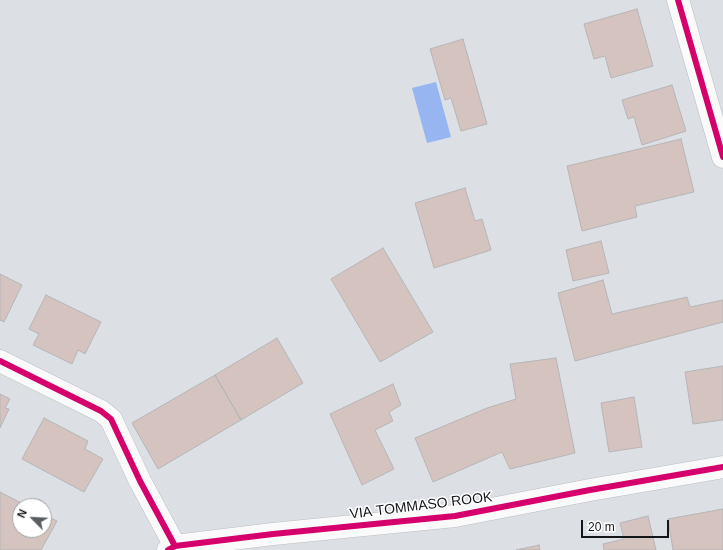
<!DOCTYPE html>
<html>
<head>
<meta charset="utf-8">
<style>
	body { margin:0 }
	#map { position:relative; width:723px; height:550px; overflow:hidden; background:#dce0e5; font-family:Helvetica,sans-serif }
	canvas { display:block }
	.north { position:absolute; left:12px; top:498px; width:40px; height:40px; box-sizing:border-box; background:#fff; border:1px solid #a1a2a3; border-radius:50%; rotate:294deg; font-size:11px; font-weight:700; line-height:16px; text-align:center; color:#131619 }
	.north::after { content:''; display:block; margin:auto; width:14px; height:18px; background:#595d60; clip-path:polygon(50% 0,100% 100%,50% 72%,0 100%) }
	.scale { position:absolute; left:581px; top:520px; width:88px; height:18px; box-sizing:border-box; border:2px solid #131619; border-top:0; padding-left:5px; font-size:12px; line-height:14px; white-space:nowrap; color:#131619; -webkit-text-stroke:3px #fff; paint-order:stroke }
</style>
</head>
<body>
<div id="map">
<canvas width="723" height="550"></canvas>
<div class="north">N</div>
<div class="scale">20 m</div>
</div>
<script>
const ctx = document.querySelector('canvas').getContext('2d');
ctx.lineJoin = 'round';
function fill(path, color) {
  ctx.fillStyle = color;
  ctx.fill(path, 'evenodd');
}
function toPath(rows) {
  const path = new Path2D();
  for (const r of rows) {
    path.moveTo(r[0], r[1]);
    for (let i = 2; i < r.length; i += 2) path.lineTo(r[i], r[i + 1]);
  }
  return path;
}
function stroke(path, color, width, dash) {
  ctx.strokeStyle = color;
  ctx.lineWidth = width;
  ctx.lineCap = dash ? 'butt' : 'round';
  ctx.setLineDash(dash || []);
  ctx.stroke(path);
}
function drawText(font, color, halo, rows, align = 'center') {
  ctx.font = font + ' Helvetica,sans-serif';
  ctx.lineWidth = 3;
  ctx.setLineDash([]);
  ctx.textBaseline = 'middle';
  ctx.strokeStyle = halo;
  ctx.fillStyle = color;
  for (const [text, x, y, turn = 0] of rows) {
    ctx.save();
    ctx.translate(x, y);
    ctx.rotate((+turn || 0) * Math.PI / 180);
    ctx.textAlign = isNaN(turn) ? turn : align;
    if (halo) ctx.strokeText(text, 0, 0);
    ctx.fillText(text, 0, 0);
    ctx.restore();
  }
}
fill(toPath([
	[436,82,451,137,427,143,412,88]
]), '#97b5f0');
const building = toPath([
	[637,9,653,66,611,78,605,56,594,59,584,24,637,9],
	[463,39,487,124,461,131,451,98,445,100,430,49,463,39],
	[672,85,686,131,642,145,634,117,628,119,622,100,672,85],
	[681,139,694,192,635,206,637,217,582,231,567,166,681,139],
	[465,188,475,221,482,219,491,250,434,268,415,203,465,188],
	[601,241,609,273,573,281,566,250,601,241],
	[383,248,433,332,380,362,331,279,383,248],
	[0,274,22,285,4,322,0,320,0,274],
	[603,280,612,314,687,297,690,307,723,300,723,322,575,361,558,293,603,280],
	[46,295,101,322,85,354,78,350,72,364,33,345,39,334,29,329,46,295],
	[277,338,303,383,241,420,215,375,277,338],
	[556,358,575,453,510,469,502,452,433,482,415,438,487,408,516,399,510,364,556,358],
	[723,366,723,420,693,424,685,372,723,366],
	[215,375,241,420,158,469,132,423,215,375],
	[393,384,401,405,389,412,393,421,375,430,394,469,362,485,330,414,393,384],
	[0,394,10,399,5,408,9,409,0,428,0,394],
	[634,397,642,447,609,452,601,403,634,397],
	[44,418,88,441,85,449,103,459,84,492,22,459,44,418],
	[0,492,27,506,20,506,20,530,44,530,44,515,57,521,41,550,0,550,0,492],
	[723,509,723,550,673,550,668,519,723,509],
	[648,516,656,550,604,550,603,544,624,539,620,523,648,516],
	[539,545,540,550,516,550,539,545]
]);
fill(building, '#d4c3be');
stroke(building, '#b6b5b7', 1);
const minor = toPath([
	[678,0,723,157],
	[0,361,101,411,111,419,140,481,175,546],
	[168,550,175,546,273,534,455,516,590,490,723,467]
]);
stroke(minor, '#babdc0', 23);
stroke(minor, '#fafafb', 22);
stroke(toPath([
	[678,0,723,157],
	[0,361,101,411,111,419,140,481,175,546],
	[168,550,175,546,273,534,455,516,590,490,723,467]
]), '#d6006c', 6);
drawText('14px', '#131619', '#fff', [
	["VIA TOMMASO ROOK",421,506,-7]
]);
</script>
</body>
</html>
